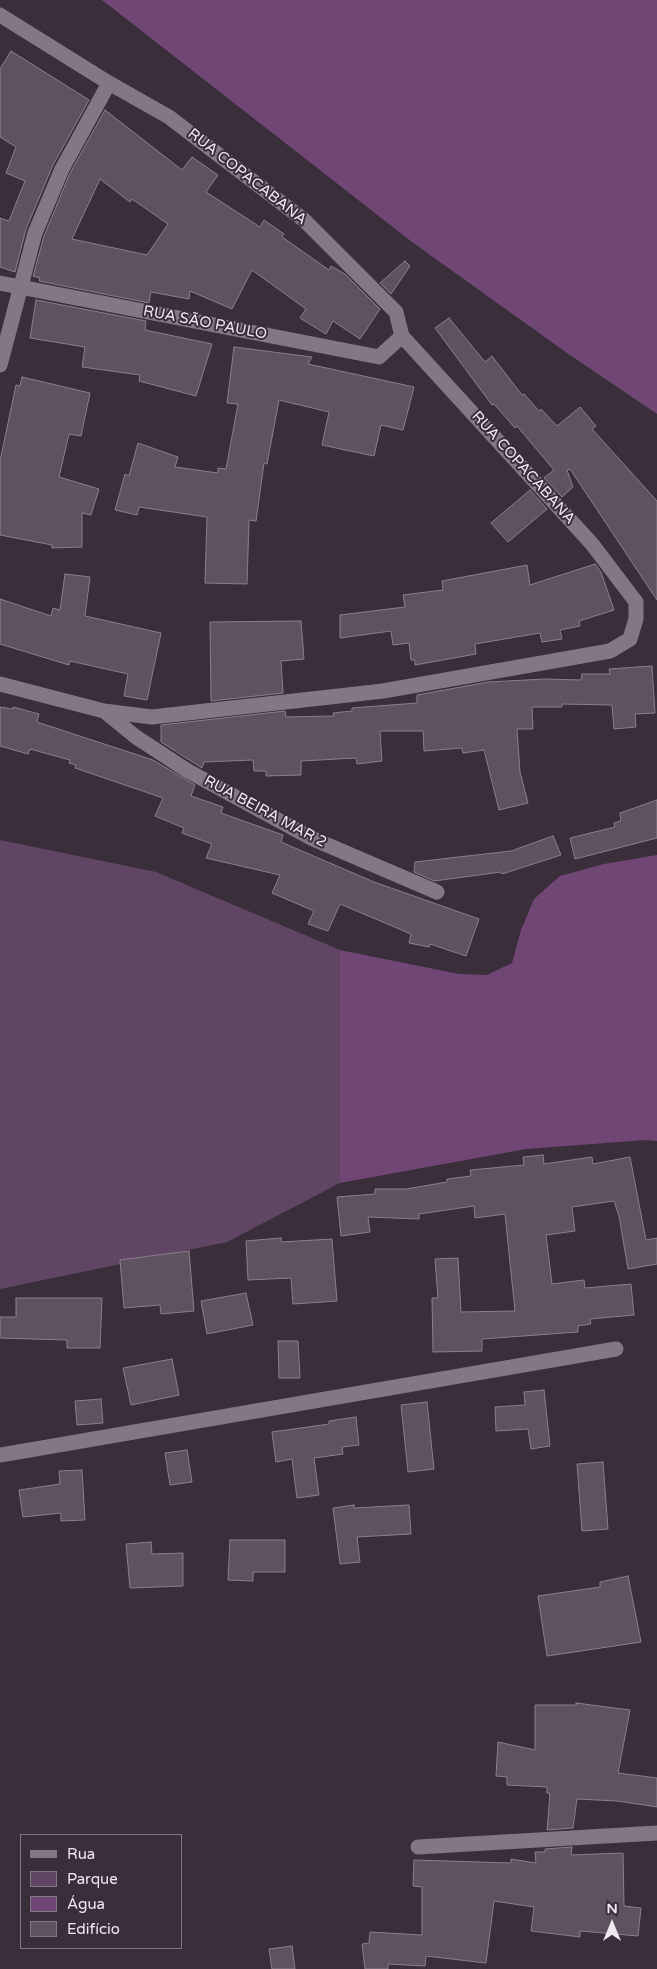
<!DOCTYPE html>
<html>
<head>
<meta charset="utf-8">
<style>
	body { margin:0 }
	#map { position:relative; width:657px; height:1969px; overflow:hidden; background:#3a2e3b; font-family:"Varela Round",sans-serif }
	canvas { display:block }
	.legend { position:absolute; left:20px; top:1834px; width:162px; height:115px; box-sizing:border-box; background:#3a2e3b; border:1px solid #827883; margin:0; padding:6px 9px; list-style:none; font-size:15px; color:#efe8f0 }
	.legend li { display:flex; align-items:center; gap:10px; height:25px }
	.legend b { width:25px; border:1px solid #827883 }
	.north { position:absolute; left:587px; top:1899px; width:50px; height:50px; -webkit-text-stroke:4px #3a2e3b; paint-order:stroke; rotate:0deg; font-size:14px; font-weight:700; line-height:20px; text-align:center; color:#efe8f0 }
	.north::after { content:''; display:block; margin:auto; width:18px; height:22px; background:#efe8f0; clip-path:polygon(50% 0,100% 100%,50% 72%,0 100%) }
</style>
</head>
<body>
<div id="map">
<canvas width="657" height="1969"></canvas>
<ul class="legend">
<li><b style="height:6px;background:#837685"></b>Rua</li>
<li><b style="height:14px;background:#604664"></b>Parque</li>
<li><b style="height:14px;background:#704675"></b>Água</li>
<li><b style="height:14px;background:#5e5260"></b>Edifício</li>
</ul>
<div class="north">N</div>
</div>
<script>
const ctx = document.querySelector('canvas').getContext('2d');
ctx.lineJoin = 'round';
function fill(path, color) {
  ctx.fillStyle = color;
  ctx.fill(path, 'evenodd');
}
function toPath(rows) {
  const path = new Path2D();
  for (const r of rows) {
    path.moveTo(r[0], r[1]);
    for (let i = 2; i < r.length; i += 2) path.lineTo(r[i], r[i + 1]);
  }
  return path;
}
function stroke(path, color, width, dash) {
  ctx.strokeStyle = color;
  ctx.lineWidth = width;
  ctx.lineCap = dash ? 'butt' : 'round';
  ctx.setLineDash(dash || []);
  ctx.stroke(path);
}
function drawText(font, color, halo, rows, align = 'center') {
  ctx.font = font + ' "Varela Round",sans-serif';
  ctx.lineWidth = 4;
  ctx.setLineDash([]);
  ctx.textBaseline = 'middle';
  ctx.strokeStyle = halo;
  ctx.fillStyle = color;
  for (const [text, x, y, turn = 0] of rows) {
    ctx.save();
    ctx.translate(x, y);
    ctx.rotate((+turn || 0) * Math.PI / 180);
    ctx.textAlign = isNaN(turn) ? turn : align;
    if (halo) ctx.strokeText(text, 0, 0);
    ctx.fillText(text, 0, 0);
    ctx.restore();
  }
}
fill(toPath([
	[0,840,156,872,340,950,340,1183,227,1242,0,1289]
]), '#604664');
fill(toPath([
	[102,0,657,0,657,414,567,353,412,242],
	[657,855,657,1141,646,1140,526,1149,340,1183,340,950,459,974,487,975,512,963,521,930,534,899,560,876,604,864]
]), '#704675');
const building = toPath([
	[11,51,89,100,53,165,26,229,15,272,0,267,0,218,9,221,25,181,6,173,16,147,0,137,0,69,11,51],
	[105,110,182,170,192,157,218,175,206,192,260,227,264,220,284,234,282,237,329,270,331,266,345,274,380,309,360,339,333,321,326,334,300,318,306,309,252,270,232,309,190,291,189,299,151,292,149,303,39,281,40,278,33,276,44,236,70,173,105,110],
	[100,179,130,202,132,199,168,224,147,255,72,239,100,179],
	[405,261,410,266,391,294,380,283,405,261],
	[36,300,146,321,145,330,212,344,196,396,139,381,140,375,82,367,85,347,30,338,36,300],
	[449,318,485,362,492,356,522,395,524,394,539,411,541,409,557,426,580,407,596,426,592,429,657,501,657,600,570,469,567,470,573,487,562,497,544,478,554,470,517,426,515,428,494,404,492,405,435,328,449,318],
	[234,347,312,357,308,364,414,387,403,430,381,425,374,456,322,445,329,412,279,400,267,464,264,463,256,521,249,520,247,584,205,583,207,517,139,507,137,515,115,510,125,474,129,476,138,443,178,457,175,467,218,473,218,468,226,469,238,404,227,403,234,347],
	[22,377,90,393,81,436,69,434,59,477,99,489,91,515,82,513,82,547,52,548,52,545,0,535,0,461,16,385,20,386,22,377],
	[530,490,547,509,508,542,491,523,530,490],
	[595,564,601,572,614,610,579,621,580,626,560,630,562,639,542,642,540,633,475,644,476,654,415,665,415,660,411,660,409,643,393,645,391,631,340,638,340,615,405,607,403,595,443,590,442,581,527,565,530,585,595,564],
	[65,574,90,577,85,616,161,633,147,700,124,696,128,674,70,661,69,665,0,644,0,599,51,616,53,608,60,610,65,574],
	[301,621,304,659,281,661,283,693,211,701,210,622,301,621],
	[652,666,655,713,635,714,636,727,614,729,612,705,562,704,562,707,532,707,533,729,517,729,520,772,528,803,499,810,484,750,463,753,462,748,424,751,423,731,380,731,382,761,357,764,356,758,301,761,301,775,266,776,266,771,254,771,253,760,204,762,202,768,161,742,161,725,285,711,286,717,334,716,333,713,352,711,352,708,417,703,417,695,488,682,545,679,581,680,582,674,610,674,609,669,652,666],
	[0,707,13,709,13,707,39,714,37,722,153,760,195,785,191,796,223,807,221,813,283,835,281,842,374,882,479,919,466,956,430,944,429,947,409,943,411,934,340,904,328,931,308,924,314,911,272,893,280,875,206,858,212,844,182,833,184,828,155,816,163,798,75,768,76,765,69,763,70,760,30,749,28,754,0,746,0,707],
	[657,800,657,838,575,859,570,838,615,827,614,823,621,821,620,813,657,800],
	[553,836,561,855,502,874,501,872,434,881,414,872,415,862,511,851,553,836],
	[543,1155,544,1164,592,1157,593,1164,630,1157,646,1240,657,1238,657,1264,628,1269,619,1216,614,1201,572,1207,575,1231,546,1235,552,1284,584,1280,585,1288,631,1284,634,1315,590,1319,591,1324,578,1326,578,1332,482,1339,482,1351,433,1352,432,1298,438,1298,435,1259,458,1258,461,1312,515,1311,505,1214,475,1218,474,1206,419,1214,419,1219,368,1217,370,1232,341,1236,337,1197,375,1194,375,1189,406,1189,447,1182,447,1179,471,1176,470,1170,524,1165,523,1157,543,1155],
	[281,1238,281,1242,332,1239,337,1301,293,1304,291,1278,248,1280,246,1241,281,1238],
	[189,1251,194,1311,161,1314,160,1305,124,1308,120,1260,189,1251],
	[246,1293,253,1325,207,1334,201,1301,246,1293],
	[16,1298,102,1298,100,1348,67,1348,67,1340,0,1338,0,1317,16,1317,16,1298],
	[278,1341,298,1341,300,1378,279,1378,278,1341],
	[172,1359,179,1395,131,1405,123,1368,172,1359],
	[544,1390,550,1446,531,1449,528,1429,496,1431,495,1407,525,1405,524,1392,544,1390],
	[101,1399,103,1423,77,1425,75,1401,101,1399],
	[427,1402,434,1469,408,1472,401,1405,427,1402],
	[356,1417,359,1445,342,1447,343,1454,314,1458,319,1495,297,1498,292,1459,276,1462,272,1432,329,1424,329,1421,356,1417],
	[187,1450,192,1482,170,1485,165,1453,187,1450],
	[603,1462,608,1529,582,1531,577,1464,603,1462],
	[82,1470,85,1520,61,1521,61,1513,23,1517,19,1490,60,1484,59,1471,82,1470],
	[354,1505,354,1508,409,1505,411,1534,357,1537,360,1562,340,1564,333,1508,354,1505],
	[230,1540,285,1540,285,1572,253,1572,253,1581,228,1580,230,1540],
	[151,1542,152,1554,183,1553,183,1586,130,1588,126,1544,151,1542],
	[628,1576,641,1642,547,1656,538,1596,600,1587,600,1582,628,1576],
	[576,1703,630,1710,618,1773,657,1778,657,1807,617,1801,577,1799,573,1828,547,1830,550,1794,547,1793,547,1787,507,1785,507,1777,496,1776,498,1742,535,1750,535,1705,576,1705,576,1703],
	[572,1847,571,1855,623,1853,624,1906,641,1908,638,1936,580,1931,580,1937,531,1931,534,1907,494,1901,486,1963,426,1956,425,1966,388,1964,388,1969,365,1969,362,1944,369,1943,370,1932,422,1935,422,1887,413,1886,414,1860,511,1863,511,1859,536,1863,535,1852,545,1852,545,1849,572,1847],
	[292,1946,295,1969,272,1969,269,1949,292,1946]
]);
fill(building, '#5e5260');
stroke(building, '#8c7e8d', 1);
stroke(toPath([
	[0,15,109,83,169,117,304,220,396,312,402,336,592,544,636,602,636,619,630,639,610,651,383,691,152,717,104,711,0,684],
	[0,283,379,357,402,336],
	[0,365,35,233,62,169,109,83],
	[104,711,136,737,188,771,311,838,437,892],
	[0,1455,616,1349],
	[418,1847,657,1833]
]), '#837685', 15);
drawText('15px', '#efe8f0', '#3a2e3b', [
	["RUA COPACABANA",247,177,38],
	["RUA SÃO PAULO",205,323,11],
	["RUA COPACABANA",523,468,48],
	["RUA BEIRA MAR 2",265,812,28]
]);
</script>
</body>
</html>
